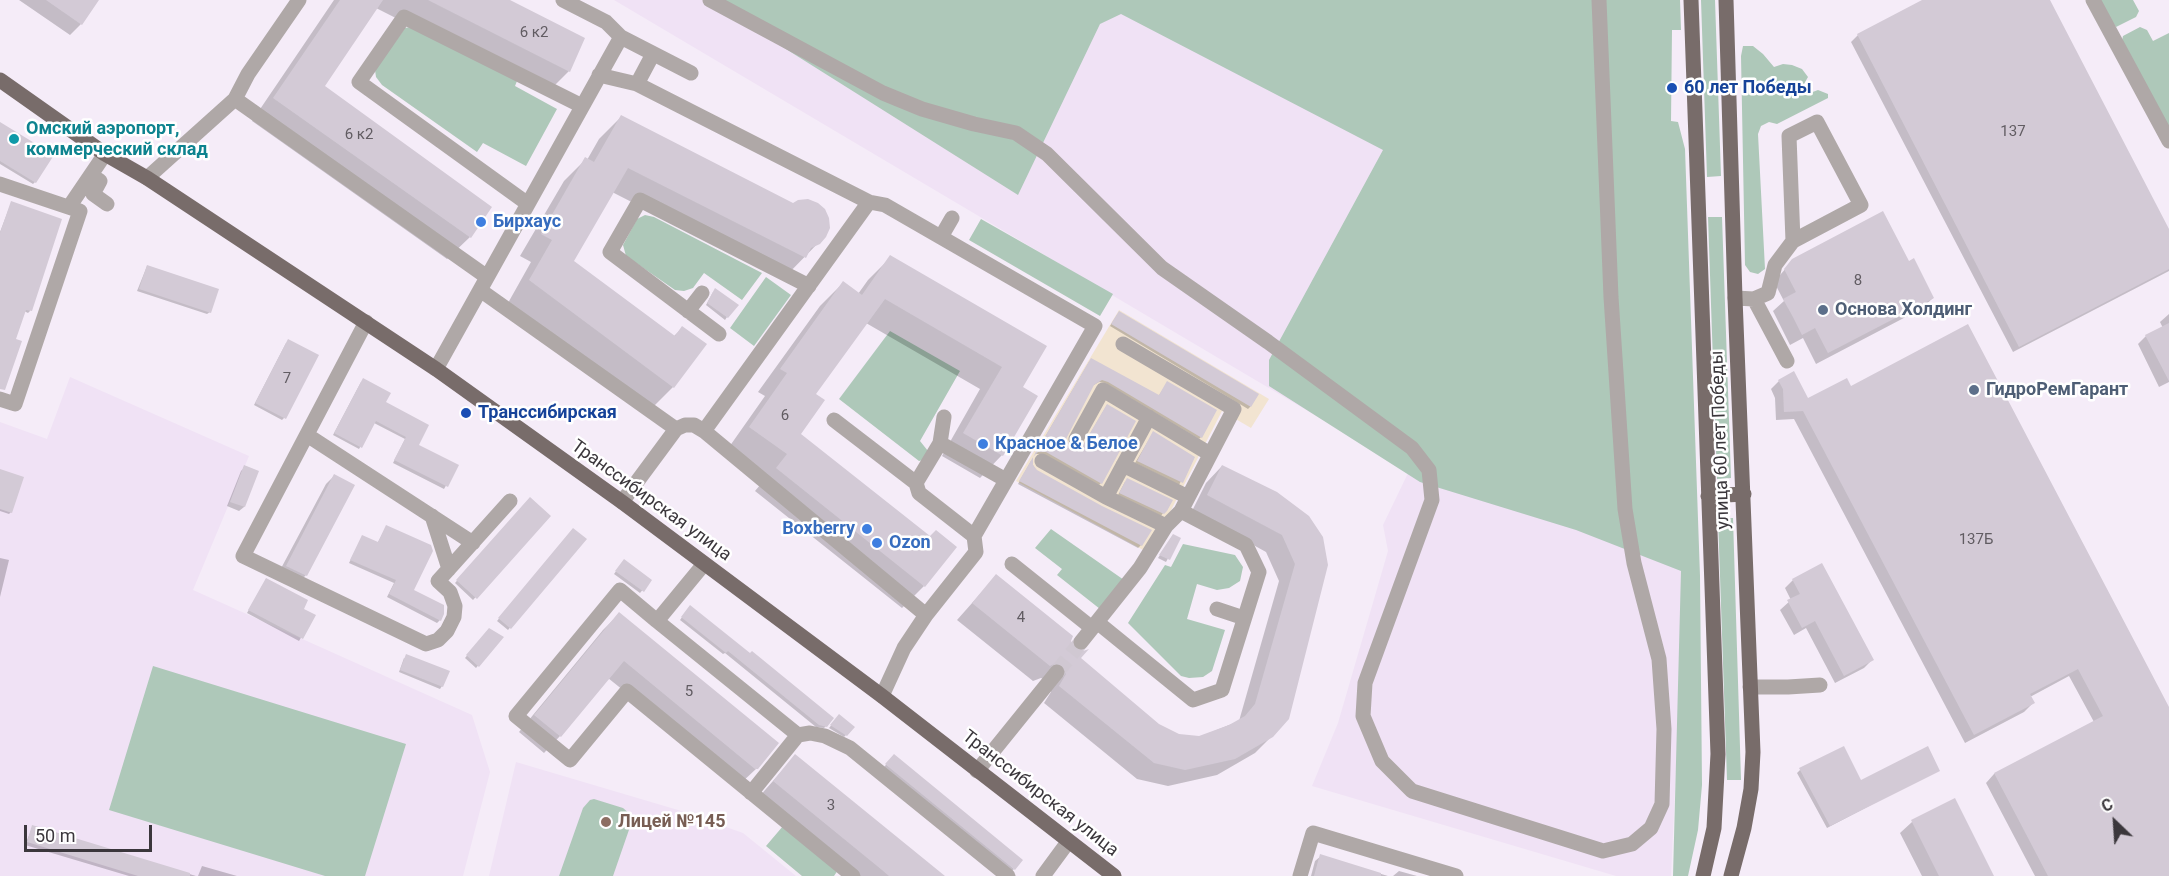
<!DOCTYPE html>
<html>
<head>
<meta charset="utf-8">
<style>
	body { margin:0 }
	#map { position:relative; width:2169px; height:876px; overflow:hidden; background:#f5ecf8; font-family:Roboto,sans-serif }
	canvas { display:block }
	.north { position:absolute; left:2085px; top:792px; width:60px; height:60px; -webkit-text-stroke:4px #fff; paint-order:stroke; rotate:335deg; font-size:16px; font-weight:700; line-height:24px; text-align:center; color:#3b373c }
	.north::after { content:''; display:block; margin:auto; width:21px; height:27px; background:#3b373c; clip-path:polygon(50% 0,100% 100%,50% 72%,0 100%) }
	.scale { position:absolute; left:24px; top:825px; width:128px; height:27px; box-sizing:border-box; border:3px solid #3b373c; border-top:0; padding-left:8px; font-size:18px; line-height:21px; white-space:nowrap; color:#3b373c; -webkit-text-stroke:4px #fff; paint-order:stroke }
</style>
</head>
<body>
<div id="map">
<canvas width="2169" height="876"></canvas>
<div class="north">С</div>
<div class="scale">50 m</div>
</div>
<script>
const ctx = document.querySelector('canvas').getContext('2d');
ctx.lineJoin = 'round';
function fill(path, color) {
  ctx.fillStyle = color;
  ctx.fill(path, 'evenodd');
}
function toPath(rows) {
  const path = new Path2D();
  for (const r of rows) {
    path.moveTo(r[0], r[1]);
    for (let i = 2; i < r.length; i += 2) path.lineTo(r[i], r[i + 1]);
  }
  return path;
}
function stroke(path, color, width, dash) {
  ctx.strokeStyle = color;
  ctx.lineWidth = width;
  ctx.lineCap = dash ? 'butt' : 'round';
  ctx.setLineDash(dash || []);
  ctx.stroke(path);
}
function drawText(font, color, halo, rows, align = 'center') {
  ctx.font = font + ' Roboto,sans-serif';
  ctx.lineWidth = 5;
  ctx.setLineDash([]);
  ctx.textBaseline = 'middle';
  ctx.strokeStyle = halo;
  ctx.fillStyle = color;
  for (const [text, x, y, turn = 0] of rows) {
    ctx.save();
    ctx.translate(x, y);
    ctx.rotate((+turn || 0) * Math.PI / 180);
    ctx.textAlign = isNaN(turn) ? turn : align;
    if (halo) ctx.strokeText(text, 0, 0);
    ctx.fillText(text, 0, 0);
    ctx.restore();
  }
}
fill(toPath([
	[1119,310,1269,399,1251,428,1222,411,1167,518,1145,551,1016,481]
]), '#f2e4d1');
fill(toPath([
	[614,0,1641,0,1685,576,1671,876,1616,876,1312,786,1338,723,1388,551,1383,525,1409,471],
	[70,377,249,456,193,590,472,715,490,772,463,876,0,876,0,422,47,439],
	[516,762,678,810,743,833,796,876,489,876]
]), '#f0e2f5');
fill(toPath([
	[708,0,1680,0,1681,30,1672,30,1671,121,1678,122,1685,149,1700,576,1702,785,1698,830,1688,876,1673,876,1681,571,1576,530,1420,482,1269,386,1269,360,1383,150,1121,14,1100,24,1018,195],
	[1701,0,1715,0,1721,176,1707,177],
	[2096,0,2133,0,2139,11,2136,17,2116,27],
	[415,26,517,81,515,86,557,109,526,166,483,143,477,152,382,85,376,77,375,70,405,28],
	[2140,27,2147,30,2153,41,2169,33,2169,131,2121,45,2123,36],
	[1743,46,1753,46,1763,54,1774,67,1783,64,1792,65,1802,69,1808,77,1804,84,1806,90,1810,93,1818,90,1828,94,1828,98,1777,124,1769,122,1761,126,1758,134,1765,269,1758,274,1750,272,1745,265,1741,56],
	[645,215,654,217,762,273,742,300,704,273,693,288,684,291,675,290,626,256,623,245,637,219],
	[1708,217,1722,217,1731,478,1717,479],
	[981,219,1113,294,1100,316,969,240],
	[766,277,791,295,754,346,730,328],
	[890,331,960,371,920,441,928,451,923,460,919,461,839,399],
	[1718,518,1733,518,1741,780,1727,780],
	[1051,529,1124,580,1100,609,1057,575,1062,569,1035,548],
	[1183,544,1235,555,1243,567,1240,581,1229,588,1217,590,1197,584,1187,619,1225,630,1212,671,1203,677,1189,678,1181,676,1128,623,1165,565,1171,567],
	[153,666,406,744,365,876,325,876,109,810],
	[594,799,623,808,631,815,631,824,613,876,559,876,583,808,590,800],
	[783,826,838,870,834,876,802,876,766,846]
]), '#aec8b9');
fill(toPath([
	[19,0,97,0,81,24,70,35],
	[334,0,506,0,569,71,546,94,376,8,322,86,470,237,447,259,252,121],
	[1925,0,2048,0,2169,232,2169,271,2013,352,1851,42,1858,35],
	[621,117,825,236,783,279,612,192,573,261,673,337,682,328,673,387,651,409,508,303,531,262,520,256,564,181,586,159,587,160,599,139],
	[0,124,35,182,33,184,0,164],
	[11,203,30,311,28,313,24,311,0,382,0,232],
	[891,257,1045,346,1021,388,1002,455,980,478,942,456,980,389,866,323,814,395,799,434,924,586,902,608,755,491,766,478,727,450,765,396,758,392,820,306,843,283,858,294,868,280],
	[1793,260,1908,263,1933,298,1921,309,1816,364,1803,338,1790,345,1773,311,1784,301,1774,282],
	[147,266,210,312,207,314,137,291],
	[713,292,727,317,725,320,706,305],
	[2169,314,2169,382,2159,387,2138,344,2146,336,2163,328,2160,322],
	[1117,315,1257,395,1250,407,1248,409,1110,326],
	[286,343,284,418,282,420,254,405],
	[1089,362,1158,397,1167,383,1201,437,1199,439,1105,383,1099,382,1092,386,1065,439,1070,448,1077,450,1081,449,1107,405,1101,483,1099,485,1043,454,1035,454],
	[1779,381,1808,400,1850,388,2169,710,2169,876,2035,876,1986,783,1994,774,2094,722,2069,676,2030,697,2033,703,2024,712,1965,743,1794,419,1776,420,1775,398,1771,389],
	[361,382,417,445,457,466,444,489,393,463,405,439,374,423,359,449,333,435],
	[1153,433,1193,457,1179,485,1135,463],
	[1031,461,1036,471,1101,507,1150,531,1141,545,1138,548,1018,484],
	[1222,466,1308,517,1272,736,1255,753,1217,775,1168,786,1137,779,1044,703,1051,692,1047,681,1041,678,1033,681,957,620,996,576,1070,641,1079,658,1159,725,1178,736,1199,737,1239,721,1279,581,1266,552,1192,511,1206,483],
	[245,467,257,472,244,507,239,511,227,506,241,471],
	[0,470,11,512,9,514,0,511],
	[334,476,306,575,297,584,278,574,326,484],
	[1125,482,1163,513,1161,516,1118,495],
	[530,499,549,516,473,600,455,583],
	[386,527,412,590,440,620,437,623,387,597,394,583,349,563,362,537,377,544],
	[573,530,585,539,508,630,497,621],
	[1171,538,1179,538,1166,562,1158,558],
	[0,558,9,560,0,597],
	[622,563,650,581,640,593,614,574],
	[266,579,302,609,314,616,299,641,247,613],
	[1793,580,1872,660,1864,668,1835,683,1806,628,1794,635,1780,610,1791,600,1785,588],
	[688,609,826,726,824,728,816,727,725,653,723,654,680,620],
	[619,614,757,768,740,784,608,678,560,736,544,753,519,732,603,630],
	[489,630,502,637,476,668,465,658],
	[404,658,442,686,440,689,399,672],
	[839,716,846,735,844,737,829,728],
	[795,756,942,876,853,876,758,798],
	[894,756,1014,869,1012,871,884,767],
	[1800,770,1860,782,1938,770,1827,828,1797,773],
	[1954,800,1992,876,1922,876,1900,833,1912,822],
	[33,826,196,876,129,876,25,845],
	[1321,856,1388,876,1311,876,1315,861],
	[202,866,237,876,198,876],
	[1399,871,1417,876,1393,876]
]), '#0003');
fill(toPath([
	[46,0,99,0,82,25],
	[340,0,383,0,325,86,492,207,471,238,273,98],
	[428,0,510,0,585,38,570,72],
	[1922,0,2050,0,2169,229,2169,269,2019,347,1857,34],
	[621,115,793,203,798,200,808,199,818,203,825,209,829,218,830,228,826,237,820,244,811,248,806,258,628,168,574,261,675,336,682,326,707,344,674,388,529,280,552,240,541,234,585,157,594,162],
	[0,122,54,155,36,183,0,161],
	[11,201,62,219,32,311,26,310,16,339,22,341,5,390,0,389,0,233],
	[1883,211,1909,261,1914,258,1934,298,1828,353,1815,328,1802,335,1793,317,1783,299,1796,292,1784,269,1792,259],
	[890,255,1047,346,1023,387,1038,396,1003,456,963,433,1002,367,885,299,816,394,825,400,801,434,930,536,936,530,957,547,925,587,776,468,787,454,749,427,787,373,780,369,843,281,862,295],
	[147,265,219,289,211,313,139,289],
	[715,288,739,305,728,318,707,303],
	[1119,311,1259,394,1251,407,1111,324],
	[2169,323,2169,381,2145,335],
	[1968,324,2169,707,2169,876,2048,876,1994,773,2103,716,2078,669,2030,694,2035,703,1974,735,1803,411,1784,412,1783,389,1778,380,1794,371,1808,398,1847,378,1851,386],
	[288,339,319,355,286,419,255,403],
	[1091,358,1159,395,1167,381,1217,410,1202,438,1108,382,1102,380,1094,385,1066,439,1071,447,1077,449,1082,447,1107,404,1136,421,1102,484,1046,452,1038,452,1033,457,1033,465,1037,470,1102,506,1152,530,1142,546,1019,481],
	[363,378,391,393,386,402,429,425,419,445,459,465,448,487,394,460,406,437,376,421,362,448,334,433],
	[1153,431,1195,457,1183,483,1137,461],
	[244,465,259,471,245,507,230,502],
	[1222,465,1277,492,1309,516,1323,537,1328,565,1289,719,1273,737,1235,759,1185,770,1154,763,1059,686,1066,674,1064,665,1058,662,1050,666,972,603,996,574,1073,636,1071,641,1075,649,1080,652,1089,649,1081,658,1159,724,1179,734,1199,736,1229,725,1245,716,1255,704,1295,564,1282,535,1207,495],
	[0,469,24,477,12,513,0,509],
	[334,474,355,485,307,576,286,566],
	[1127,478,1173,500,1167,511,1164,514,1119,493],
	[530,497,551,516,477,599,456,580],
	[386,525,431,545,433,551,414,590,444,605,444,614,441,621,389,594,396,580,350,560,362,535,378,542],
	[573,528,587,539,511,629,498,618],
	[1173,534,1181,538,1170,560,1159,555],
	[624,559,652,580,644,592,615,571],
	[1822,563,1874,660,1844,676,1815,621,1802,628,1787,600,1800,594,1792,579],
	[266,578,308,600,304,609,316,615,303,639,248,610],
	[690,605,750,653,752,651,834,718,827,727,819,725,728,651,726,653,681,617],
	[619,612,779,743,758,769,755,769,624,661,561,737,534,715],
	[489,628,504,637,479,667,466,655],
	[406,654,450,671,443,687,400,670],
	[839,714,855,727,847,736,830,725],
	[1844,746,1861,780,1928,746,1940,771,1830,826,1799,768],
	[795,754,945,876,889,876,882,870,773,781],
	[894,754,1023,860,1015,870,885,764],
	[1955,798,1994,876,1939,876,1911,820],
	[32,825,190,873,190,876,138,876,27,842],
	[1320,854,1381,873,1381,876,1314,876]
]), '#d3cad6');
stroke(toPath([
	[1057,672,1081,642]
]), '#d0c8d2', 15, [15, 8]);
stroke(toPath([
	[563,0,606,22,621,37,691,73],
	[710,0,883,93,922,109,974,124,1016,133,1047,154,1162,268,1268,342,1412,448,1429,470,1432,500,1365,683,1363,716,1382,761,1412,791,1603,851,1632,844,1651,828,1662,804,1664,729,1659,659,1634,563,1625,509,1611,297,1599,0],
	[2093,0,2169,141],
	[599,75,637,84,869,202,885,205,1095,326,974,536,976,552,926,615,904,648,882,696],
	[637,84,653,54],
	[235,99,487,277],
	[91,175,100,181,93,194,107,204],
	[147,178,235,99,248,74,299,0],
	[0,184,80,211,15,404,0,399],
	[528,204,359,82,404,17,582,106],
	[69,207,105,154],
	[941,237,952,218],
	[480,290,676,429],
	[1735,298,1754,299,1768,293,1775,265,1793,241,1789,136,1817,122,1861,205,1793,241],
	[1754,299,1787,361],
	[688,311,702,293],
	[366,322,243,556,426,644,438,640,447,631,454,617,455,606,450,592,438,581,510,501],
	[719,334,610,252,640,200,809,286],
	[436,369,621,37],
	[834,420,916,483,919,493,974,536],
	[704,431,869,202],
	[307,435,473,543],
	[1076,439,1103,390,1210,454],
	[940,443,1006,480],
	[1042,461,1106,497,1166,526],
	[1123,465,1188,497],
	[916,483,940,443,944,417],
	[1106,497,1149,417],
	[622,502,676,429,685,425,694,425,704,431,926,615],
	[432,516,449,569],
	[704,564,657,621,620,590,516,716,570,760,627,691,853,876],
	[1012,564,1092,628],
	[1217,609,1244,618],
	[657,621,798,735,751,793],
	[1097,622,1193,700,1222,690,1259,572,1246,545,1181,511],
	[1081,642,1140,568,1166,526,1181,511,1234,409,1123,344],
	[1750,687,1788,687,1820,685],
	[798,735,810,733,825,736,850,748,1008,876],
	[977,771,1057,672],
	[1043,876,1068,842],
	[1300,876,1313,833,1456,876]
]), '#afa8a7', 15);
stroke(toPath([
	[1691,0,1718,754,1714,828,1703,876],
	[1726,0,1735,298,1753,752,1751,789,1744,828,1731,876],
	[0,80,105,154,147,178,436,369,622,502,882,696,1114,876],
	[1708,496,1744,494]
]), '#786c6a', 15);
for (const [x, y, r, color] of [
	[1672,88,6,"#1a4fb4"],
	[14,139,6,"#0f9aa8"],
	[481,222,6,"#3f7fe0"],
	[1823,310,6,"#5c6f8a"],
	[1974,390,6,"#5c6f8a"],
	[466,413,6,"#1a4fb4"],
	[983,444,6,"#3f7fe0"],
	[867,529,6,"#3f7fe0"],
	[877,543,6,"#3f7fe0"],
	[606,822,6,"#8d6e63"]
]) {
  const dot = new Path2D();
  dot.arc(x, y, r, 0, 2 * Math.PI);
  ctx.fillStyle = color;
  ctx.fill(dot);
  stroke(dot, '#fff', 2);
}
drawText('15px', '#615c62', null, [
	["6 к2",534,33],
	["137",2013,132],
	["6 к2",359,135],
	["8",1858,281],
	["7",287,379],
	["6",785,416],
	["137Б",1976,540],
	["4",1021,618],
	["5",689,692],
	["3",831,806]
]);
drawText('bold 18px', '#164399', '#fff', [
	["60 лет Победы",1684,88],
	["Транссибирская",478,413]
], 'left');
drawText('bold 18px', '#0d838f', '#fff', [
	["Омский аэропорт,",26,129],
	["коммерческий склад",26,150]
], 'left');
drawText('bold 18px', '#366cbe', '#fff', [
	["Бирхаус",493,222],
	["Красное & Белое",995,444],
	["Boxberry",855,529,"right"],
	["Ozon",889,543]
], 'left');
drawText('bold 18px', '#4e5e75', '#fff', [
	["Основа Холдинг",1835,310],
	["ГидроРемГарант",1986,390]
], 'left');
drawText('18px', '#3b373c', '#fff', [
	["улица 60 лет Победы",1721,440,-92],
	["Транссибирская улица",651,501,36],
	["Транссибирская улица",1040,794,38]
]);
drawText('bold 18px', '#785e54', '#fff', [
	["Лицей №145",618,822]
], 'left');
</script>
</body>
</html>
